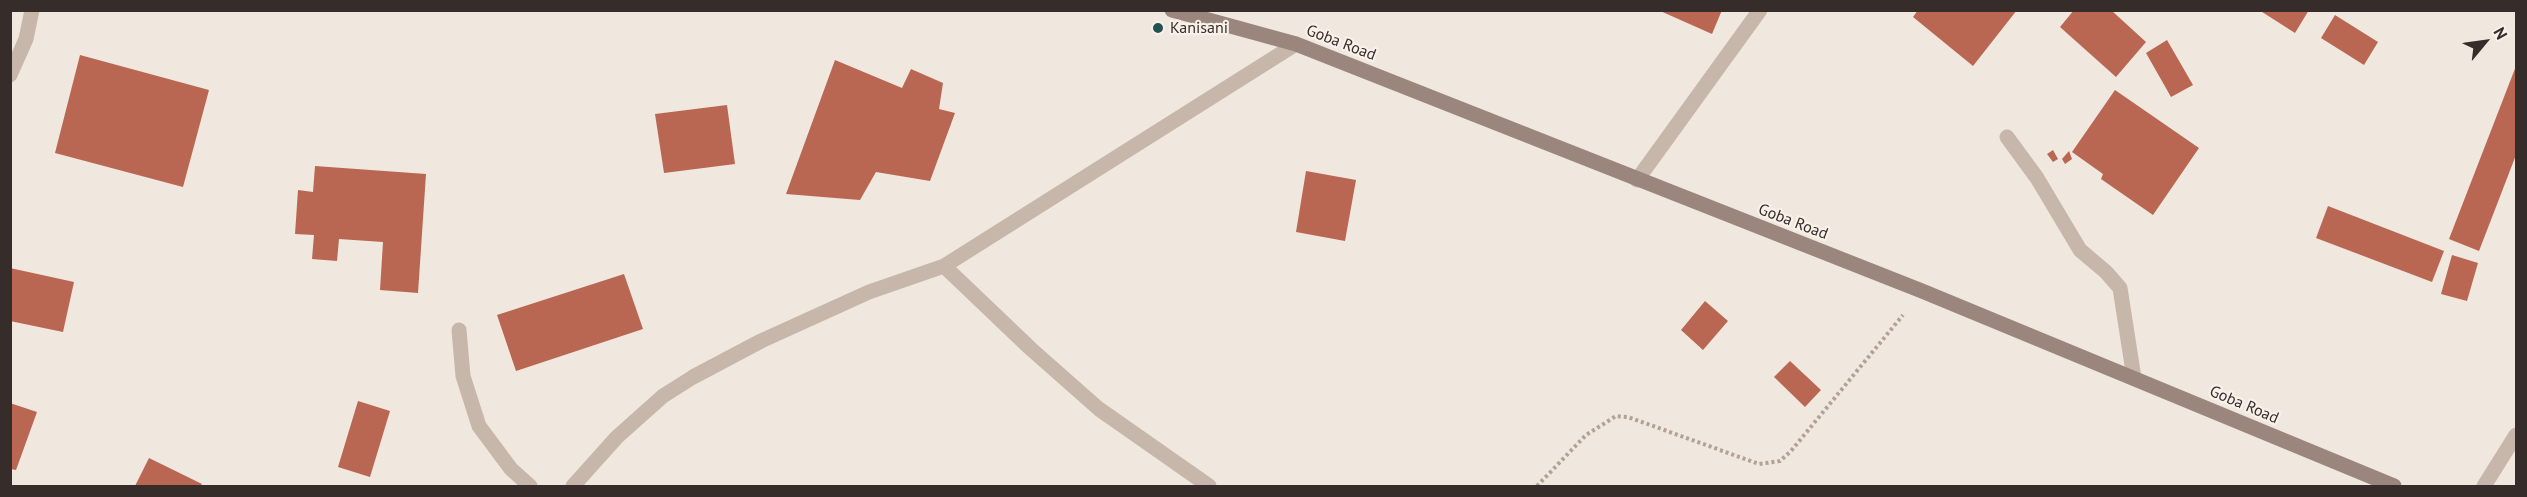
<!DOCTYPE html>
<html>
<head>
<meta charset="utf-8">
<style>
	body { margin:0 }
	#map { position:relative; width:2527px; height:497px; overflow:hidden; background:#f0e7de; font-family:"PT Sans",sans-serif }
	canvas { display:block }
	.frame { position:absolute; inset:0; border:12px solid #362d2a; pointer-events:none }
	.north { position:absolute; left:2455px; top:12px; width:60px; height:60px; -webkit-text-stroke:4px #f8f1ea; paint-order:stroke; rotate:61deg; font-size:16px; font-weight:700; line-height:24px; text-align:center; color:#362d2a }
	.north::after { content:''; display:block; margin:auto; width:21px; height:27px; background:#362d2a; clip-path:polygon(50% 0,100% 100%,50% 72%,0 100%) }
</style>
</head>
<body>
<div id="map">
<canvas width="2527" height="497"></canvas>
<div class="frame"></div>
<div class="north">N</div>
</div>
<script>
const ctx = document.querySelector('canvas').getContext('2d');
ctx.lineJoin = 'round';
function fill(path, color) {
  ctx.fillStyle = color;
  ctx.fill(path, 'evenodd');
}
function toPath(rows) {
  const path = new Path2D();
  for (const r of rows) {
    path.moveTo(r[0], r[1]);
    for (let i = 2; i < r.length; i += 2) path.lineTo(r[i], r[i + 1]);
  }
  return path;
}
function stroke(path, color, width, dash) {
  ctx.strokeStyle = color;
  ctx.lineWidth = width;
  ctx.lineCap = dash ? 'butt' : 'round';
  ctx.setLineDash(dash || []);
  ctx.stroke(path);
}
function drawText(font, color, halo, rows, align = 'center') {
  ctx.font = font + ' "PT Sans",sans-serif';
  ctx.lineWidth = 4.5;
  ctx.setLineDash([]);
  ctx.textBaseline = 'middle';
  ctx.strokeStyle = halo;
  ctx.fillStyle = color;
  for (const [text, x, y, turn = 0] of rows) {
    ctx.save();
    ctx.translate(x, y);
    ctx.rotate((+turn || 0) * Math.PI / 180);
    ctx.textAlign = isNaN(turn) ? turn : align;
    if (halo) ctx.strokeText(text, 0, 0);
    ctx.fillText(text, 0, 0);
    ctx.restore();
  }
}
fill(toPath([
	[1658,10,1722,10,1712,34],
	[1918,10,2017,10,1973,66,1913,17],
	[2074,10,2111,10,2146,42,2116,77,2060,27],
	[2259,10,2309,10,2295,33],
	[2335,15,2378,42,2364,65,2321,38],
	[2167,40,2193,85,2171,97,2146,53],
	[80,55,209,90,183,187,55,153],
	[835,60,902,88,911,69,943,83,939,109,955,113,930,181,876,172,860,200,786,194],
	[2516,66,2516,155,2479,251,2449,239],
	[2115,90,2199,148,2153,215,2101,179,2103,174,2072,152],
	[727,105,735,164,664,173,655,114],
	[2053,150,2058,159,2053,162,2047,154],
	[2069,151,2072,159,2065,164,2062,159],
	[315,166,426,174,418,293,380,290,383,242,339,239,337,261,312,259,314,235,295,234,298,190,313,192],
	[1306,171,1356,180,1345,241,1296,232],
	[2328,206,2444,251,2432,282,2316,238],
	[2452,255,2478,263,2467,301,2441,294],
	[10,268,74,282,63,332,10,321],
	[624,274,643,329,516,371,497,315],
	[1705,301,1728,321,1703,350,1681,330],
	[1790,361,1821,390,1805,407,1774,377],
	[358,401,390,411,370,477,338,467],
	[10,403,37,412,16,470,10,469],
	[149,458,202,484,200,486,135,486]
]), '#b96753');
stroke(toPath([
	[1537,486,1586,435,1616,416,1628,417,1759,464,1780,461,1791,451,1903,315]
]), '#b3a196', 4, [3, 3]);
stroke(toPath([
	[10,75,26,39,32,10],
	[2007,137,2037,178,2080,250,2106,272,2120,288,2134,378],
	[1637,180,1760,10],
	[944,266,1031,349,1099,409,1209,486],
	[459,330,463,376,479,426,511,469,530,486],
	[573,486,617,437,663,396,693,377,761,341,869,292,944,266,1296,44],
	[2484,486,2516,435]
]), '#c7b7ab', 15);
stroke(toPath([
	[1172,10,1296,44,1922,291,2394,486]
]), '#9a867d', 15);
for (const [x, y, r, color] of [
	[1158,28,6,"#235253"]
]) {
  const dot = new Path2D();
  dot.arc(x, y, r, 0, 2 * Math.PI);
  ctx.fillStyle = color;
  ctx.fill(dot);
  stroke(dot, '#f8f1ea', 2);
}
drawText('16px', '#362d2a', '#f8f1ea', [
	["Kanisani",1170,28]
], 'left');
drawText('16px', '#362d2a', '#f8f1ea', [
	["Goba Road",1341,43,21],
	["Goba Road",1793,222,21],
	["Goba Road",2244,405,23]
]);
</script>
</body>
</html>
